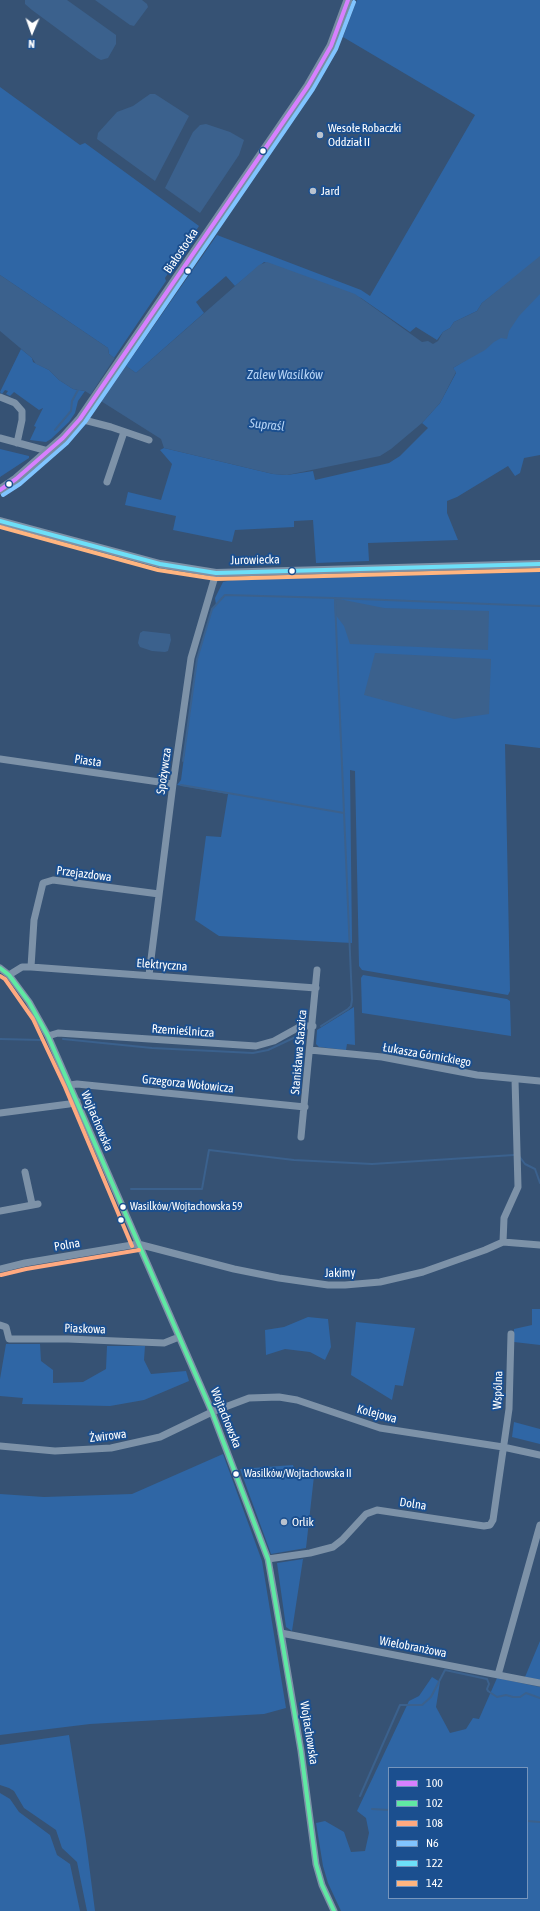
<!DOCTYPE html>
<html>
<head>
<meta charset="utf-8">
<style>
	body { margin:0 }
	#map { position:relative; width:540px; height:1911px; overflow:hidden; background:#365274; font-family:"Asap Condensed",sans-serif }
	canvas { display:block }
	.legend { position:absolute; left:388px; top:1767px; width:140px; height:132px; box-sizing:border-box; background:#1b4f8f; border:1px solid #7695bc; margin:0; padding:5px 7px; list-style:none; font-size:12px; color:#fff }
	.legend li { display:flex; align-items:center; gap:8px; height:20px }
	.legend b { width:20px; border:1px solid #7695bc }
	.north { position:absolute; left:12px; top:12px; width:40px; height:40px; -webkit-text-stroke:3px #1b4f8f; paint-order:stroke; rotate:182deg; font-size:11px; font-weight:700; line-height:16px; text-align:center; color:#fff }
	.north::after { content:''; display:block; margin:auto; width:14px; height:18px; background:#fff; clip-path:polygon(50% 0,100% 100%,50% 72%,0 100%) }
</style>
</head>
<body>
<div id="map">
<canvas width="540" height="1911"></canvas>
<ul class="legend">
<li><b style="height:5px;background:#d880ff"></b>100</li>
<li><b style="height:5px;background:#60e9a3"></b>102</li>
<li><b style="height:5px;background:#ffa980"></b>108</li>
<li><b style="height:5px;background:#80c4ff"></b>N6</li>
<li><b style="height:5px;background:#6ddff8"></b>122</li>
<li><b style="height:5px;background:#ffb580"></b>142</li>
</ul>
<div class="north">N</div>
</div>
<script>
const ctx = document.querySelector('canvas').getContext('2d');
ctx.lineJoin = 'round';
function fill(path, color) {
  ctx.fillStyle = color;
  ctx.fill(path, 'evenodd');
}
function toPath(rows) {
  const path = new Path2D();
  for (const r of rows) {
    path.moveTo(r[0], r[1]);
    for (let i = 2; i < r.length; i += 2) path.lineTo(r[i], r[i + 1]);
  }
  return path;
}
function stroke(path, color, width, dash) {
  ctx.strokeStyle = color;
  ctx.lineWidth = width;
  ctx.lineCap = dash ? 'butt' : 'round';
  ctx.setLineDash(dash || []);
  ctx.stroke(path);
}
function drawText(font, color, halo, rows, align = 'center') {
  ctx.font = font + ' "Asap Condensed",sans-serif';
  ctx.lineWidth = 4;
  ctx.setLineDash([]);
  ctx.textBaseline = 'middle';
  ctx.strokeStyle = halo;
  ctx.fillStyle = color;
  for (const [text, x, y, turn = 0] of rows) {
    ctx.save();
    ctx.translate(x, y);
    ctx.rotate((+turn || 0) * Math.PI / 180);
    ctx.textAlign = isNaN(turn) ? turn : align;
    if (halo) ctx.strokeText(text, 0, 0);
    ctx.fillText(text, 0, 0);
    ctx.restore();
  }
}
fill(toPath([
	[357,0,540,0,540,258,482,303,477,311,454,322,450,328,443,332,437,340,416,327,410,332,361,298,264,262,235,286,226,276,196,302,204,313,136,373,126,366,217,235,361,290,370,296,475,115,343,37],
	[0,87,80,145,85,143,199,226,165,278,166,281,114,358,109,354,108,348,0,275],
	[540,290,540,455,524,458,520,473,515,476,508,466,457,497,447,501,447,513,458,540,368,543,369,561,316,563,313,520,294,521,294,527,235,530,232,542,173,530,176,516,125,505,128,492,161,500,172,464,160,450,164,448,273,474,287,475,313,471,315,480,389,463,400,456,428,428,422,423,440,403,456,373,453,368,466,360],
	[21,349,32,358,33,362,49,370,59,380,73,389,85,391,78,401,75,413,69,422,51,439,46,442,30,440,36,427,34,426,43,408,39,410,14,392,10,396,6,394,8,391,5,390,2,394,0,392],
	[0,449,29,456,29,458,0,477],
	[540,572,540,748,505,744,510,991,508,995,362,970,359,966,355,771,350,770,352,943,219,936,195,920,206,836,221,837,228,794,177,785,181,780,197,659,212,609,216,605,215,598,223,582,232,580],
	[363,975,507,999,510,1001,511,1036,362,1013,361,978],
	[354,1007,355,1045,347,1044,346,1050,319,1047,316,1044,317,1030],
	[532,1309,540,1309,540,1345,514,1342,514,1329,532,1325],
	[308,1317,328,1319,331,1347,325,1360,310,1352,285,1349,266,1355,265,1330,284,1327],
	[356,1322,415,1328,403,1386,395,1385,392,1400,351,1375],
	[6,1344,40,1344,41,1361,53,1370,53,1383,83,1382,106,1369,107,1346,145,1346,144,1360,151,1374,186,1371,189,1381,144,1400,110,1406,22,1404,23,1398,0,1396,0,1379],
	[514,1422,540,1429,540,1444,512,1437],
	[223,1454,262,1561,286,1708,264,1714,90,1724,0,1735,0,1494,44,1497,132,1494],
	[293,1465,295,1472,314,1476,306,1548,271,1554,240,1469],
	[303,1559,292,1631,286,1627,277,1563],
	[540,1641,540,1680,525,1677],
	[432,1677,440,1682,436,1707,450,1733,466,1729,473,1718,479,1719,497,1678,540,1687,540,1911,341,1911,328,1883,323,1866,316,1823,325,1821,344,1832,351,1852,365,1851,369,1833,366,1818,357,1811,409,1701,419,1696],
	[389,1768,527,1768,527,1898,389,1898],
	[69,1735,86,1841,95,1911,87,1911,77,1862,62,1848,56,1830,24,1808,14,1791,9,1788,0,1785,0,1745],
	[0,1793,10,1799,19,1812,50,1835,57,1855,70,1864,80,1911,0,1911]
]), '#2f66a5');
fill(toPath([
	[25,0,67,0,116,35,116,44,108,58,101,60,97,58,32,10,25,4],
	[95,0,142,0,147,4,148,7,134,26,130,25],
	[150,94,155,94,189,116,155,181,97,139,98,133,117,112,133,106],
	[206,124,230,132,244,140,239,155,200,213,165,188,193,132,200,125],
	[540,256,540,294,519,316,509,331,507,339,501,338,494,342,485,350,453,368,456,372,440,403,422,423,391,449,380,456,287,475,273,474,164,448,161,439,85,391,73,389,59,380,49,370,36,364,32,358,0,331,0,275,108,348,109,354,136,373,259,265,267,262,355,294,422,342,428,341,433,344,438,341,443,332,450,328,454,322,477,311,482,303],
	[334,598,384,608,489,611,488,650,350,644,344,626,335,614],
	[143,631,170,634,171,640,168,651,165,652,152,651,140,647,138,643,140,633],
	[375,653,491,659,489,714,454,719,364,695]
]), '#3b618d');
fill(toPath([
	[116,356,125,363,98,403,89,397]
]), '#365274');
stroke(toPath([
	[55,430,71,411,72,401,78,390],
	[183,761,197,659,212,609,225,595,334,598,540,606],
	[181,785,344,813],
	[321,1026,348,1009,351,1006,352,1000,335,601],
	[0,1039,42,1040],
	[63,1039,152,1048,253,1053,268,1050,304,1033],
	[519,1156,525,1164,535,1169,540,1183],
	[131,1189,202,1189,209,1150,294,1160,372,1164,514,1155],
	[360,1796,400,1705,422,1705,431,1697,445,1670,487,1679,489,1684,487,1689,488,1691,497,1697,506,1695,513,1697,520,1697,526,1693,540,1698],
	[372,1809,389,1810],
	[527,1821,540,1822]
]), '#3b618d', 2);
stroke(toPath([
	[0,397,15,403,22,411,22,420,17,443],
	[80,419,111,427,149,440],
	[0,438,48,451],
	[107,482,124,432],
	[0,759,173,784],
	[31,967,34,920,43,883,53,880,159,894],
	[0,968,9,975,29,1002,48,1036,212,1412,268,1559,281,1633,301,1751,316,1864,322,1885,334,1911],
	[9,975,22,967,31,967,316,988],
	[149,975,173,784,191,658,216,573],
	[48,1036,58,1033,256,1046,274,1041,301,1026,313,1026],
	[310,1050,382,1057,477,1075,540,1081],
	[70,1085,77,1084,305,1107],
	[0,1113,69,1104,77,1101],
	[301,1137,317,970],
	[25,1172,32,1204],
	[0,1211,38,1204],
	[503,1242,504,1218,518,1187,515,1079],
	[0,1269,25,1263,138,1244,234,1269,279,1278,328,1285,345,1285,380,1282,423,1272,485,1250,503,1242,540,1245],
	[0,1325,6,1327,9,1339,68,1339,164,1343,179,1337],
	[0,1446,55,1451,111,1448,160,1437,212,1412,249,1398,279,1397,297,1400,380,1428,503,1447,540,1455],
	[268,1559,310,1553,333,1547,342,1540,366,1514,377,1510,484,1526,490,1525,493,1520,509,1409,511,1334],
	[281,1633,540,1683],
	[498,1675,540,1525]
]), '#7d92a8', 7);
stroke(toPath([
	[0,521,160,564,216,573,540,564]
]), '#7d92a8', 8);
stroke(toPath([
	[0,490,16,479,63,438,80,419,308,86,331,46,348,0]
]), '#798da4', 9);
stroke(toPath([
	[0,490,16,479,63,438,80,419,308,86,331,46,348,0]
]), '#d880ff', 4);
stroke(toPath([
	[0,968,9,975,29,1002,48,1036,212,1412,268,1559,301,1751,316,1864,322,1885,334,1911]
]), '#60e9a3', 4);
stroke(toPath([
	[0,976,5,979,33,1019,65,1087,132,1246],
	[1,1275,26,1269,139,1250]
]), '#ffa980', 4);
stroke(toPath([
	[3,495,20,484,67,443,85,422,313,89,336,49,354,2]
]), '#80c4ff', 4);
stroke(toPath([
	[0,521,160,564,216,573,540,564]
]), '#6ddff8', 4);
stroke(toPath([
	[0,527,158,570,216,579,540,570]
]), '#ffb580', 4);
for (const [x, y, r, color] of [
	[320,135,4,"#b9c2ce"],
	[263,151,3.5,"#fff"],
	[313,191,4,"#b9c2ce"],
	[188,271,3.5,"#fff"],
	[9,484,3.5,"#fff"],
	[292,571,3.5,"#fff"],
	[123,1207,3.5,"#fff"],
	[121,1220,3.5,"#fff"],
	[236,1474,3.5,"#fff"],
	[284,1522,4,"#b9c2ce"]
]) {
  const dot = new Path2D();
  dot.arc(x, y, r, 0, 2 * Math.PI);
  ctx.fillStyle = color;
  ctx.fill(dot);
  stroke(dot, '#1b4f8f', 1.5);
}
drawText('11px', '#fff', '#1b4f8f', [
	["Wasilków/Wojtachowska 59",130,1207],
	["Wasilków/Wojtachowska II",244,1474]
], 'left');
drawText('12px', '#fff', '#1b4f8f', [
	["Wesołe Robaczki",328,128],
	["Oddział II",328,142],
	["Jard",321,191],
	["Orlik",292,1522]
], 'left');
drawText('12px', '#fff', '#1b4f8f', [
	["Białostocka",181,251,-56],
	["Jurowiecka",255,560,-1],
	["Piasta",88,761,8],
	["Spożywcza",164,771,-82],
	["Przejazdowa",84,874,7],
	["Elektryczna",162,965,4],
	["Rzemieślnicza",183,1031,4],
	["Stanisława Staszica",299,1052,-85],
	["Łukasza Górnickiego",427,1055,10],
	["Grzegorza Wołowicza",188,1084,6],
	["Wojtachowska",97,1121,67],
	["Polna",67,1245,-9],
	["Jakimy",340,1273,-1],
	["Piaskowa",85,1329,2],
	["Wspólna",498,1390,-88],
	["Kolejowa",377,1414,15],
	["Wojtachowska",226,1418,68],
	["Żwirowa",108,1436,-7],
	["Dolna",413,1504,9],
	["Wielobranżowa",413,1647,11],
	["Wojtachowska",309,1733,81]
]);
drawText('italic 13px', '#b5d3f5', '#1b4f8f', [
	["Zalew Wasilków",285,375],
	["Supraśl",267,425,6]
]);
</script>
</body>
</html>
